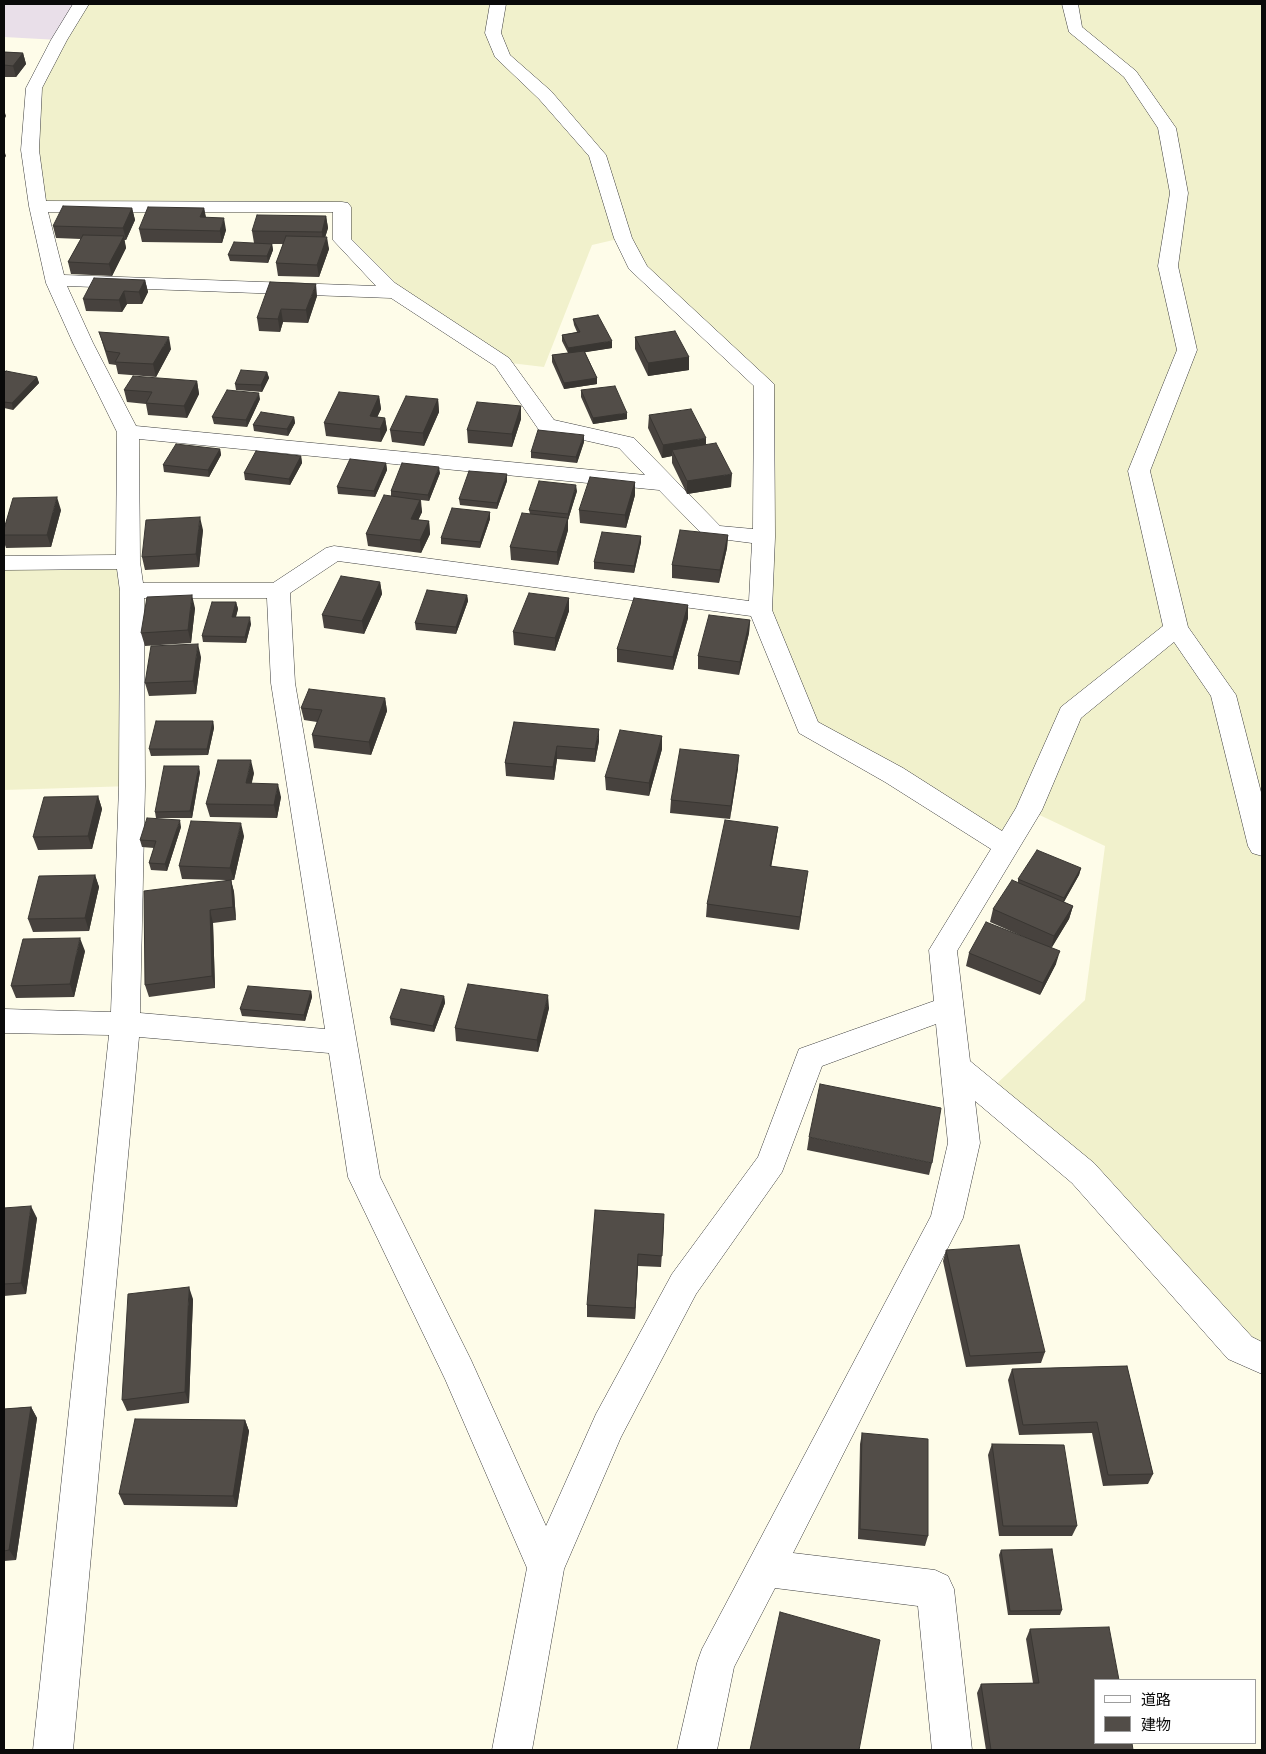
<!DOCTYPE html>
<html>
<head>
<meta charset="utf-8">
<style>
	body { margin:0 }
	#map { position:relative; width:1266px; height:1754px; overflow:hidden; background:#fefce9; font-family:"PT Serif","Noto Sans JP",serif }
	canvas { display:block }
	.frame { position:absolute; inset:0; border:5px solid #0a0a0a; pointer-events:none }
	.legend { position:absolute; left:1094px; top:1679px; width:162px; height:65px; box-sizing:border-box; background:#fff; border:1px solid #9d9d9d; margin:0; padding:6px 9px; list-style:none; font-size:15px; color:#0a0a0a }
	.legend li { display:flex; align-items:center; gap:10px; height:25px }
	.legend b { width:25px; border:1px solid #9d9d9d }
</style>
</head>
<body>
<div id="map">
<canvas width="1266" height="1754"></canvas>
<div class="frame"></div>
<ul class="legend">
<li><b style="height:6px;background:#fff"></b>道路</li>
<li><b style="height:14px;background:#524d48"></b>建物</li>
</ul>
</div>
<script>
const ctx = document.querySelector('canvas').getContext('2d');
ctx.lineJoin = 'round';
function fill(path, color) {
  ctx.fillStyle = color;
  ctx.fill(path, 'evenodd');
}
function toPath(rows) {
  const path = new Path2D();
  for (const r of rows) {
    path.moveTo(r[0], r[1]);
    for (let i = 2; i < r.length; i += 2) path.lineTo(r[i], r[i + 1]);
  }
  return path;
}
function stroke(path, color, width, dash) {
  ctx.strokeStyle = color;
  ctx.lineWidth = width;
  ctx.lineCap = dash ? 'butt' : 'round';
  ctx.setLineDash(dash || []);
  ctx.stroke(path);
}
fill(toPath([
	[4,4,81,4,59,40,4,37]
]), '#e9dfe9');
fill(toPath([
	[81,4,1262,4,1262,1358,1240,1348,987,1093,1085,1000,1105,846,1029,810,1006,846,808,727,760,610,764,383,639,269,622,238,592,245,544,367,502,362,388,287,342,240,342,208,38,206,34,88,59,40],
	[128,562,132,786,4,790,4,563]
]), '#f1f1cc');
const street = toPath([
	[73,4,89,4,67,40,42,88,39,150,46,201,342,202,348,203,351,207,351,239,395,283,509,358,554,420,634,438,720,526,753,529,754,386,629,269,614,238,589,156,539,99,495,57,485,33,490,4,506,4,501,33,510,55,551,91,606,155,632,238,647,266,774,384,775,537,772,610,818,722,903,768,1002,831,1016,808,1061,707,1163,626,1128,471,1177,350,1158,266,1170,193,1158,128,1124,77,1069,32,1062,4,1078,4,1082,27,1136,71,1176,128,1188,193,1178,266,1197,350,1150,471,1188,627,1236,695,1262,796,1262,856,1252,853,1248,846,1211,696,1174,642,1081,718,1042,810,957,951,970,1061,1094,1163,1252,1337,1262,1342,1262,1374,1228,1359,1072,1183,975,1101,980,1143,963,1218,793,1553,935,1570,948,1576,954,1589,972,1750,932,1750,918,1606,775,1588,734,1667,717,1750,677,1750,697,1663,702,1649,931,1216,948,1143,936,1024,822,1066,782,1172,696,1294,621,1437,564,1569,532,1750,492,1750,527,1568,445,1379,348,1177,329,1053,139,1037,73,1750,33,1750,109,1035,4,1033,4,1009,111,1012,119,786,120,591,117,569,4,570,4,556,116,555,117,432,73,343,46,283,29,206,21,150,26,88,51,40,73,4],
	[48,212,333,212,333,240,376,286,64,275,48,212],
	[67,286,391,298,495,366,539,430,619,448,645,475,136,426,93,343,67,286],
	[139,439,659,490,705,537,752,543,749,601,334,546,326,548,273,583,143,583,140,562,139,439],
	[338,561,751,616,799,733,885,782,991,849,929,950,934,1001,799,1049,758,1157,672,1274,596,1414,546,1526,471,1360,380,1177,295,683,290,593,338,561],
	[144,598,267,598,271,683,325,1029,140,1013,145,786,144,598]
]);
stroke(street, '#3d3d3d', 1);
fill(street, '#fff');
fill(toPath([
	[4,52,23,53,26,64,16,77,4,77],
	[132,208,135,220,126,240,124,240,126,248,112,276,71,274,68,262,81,239,56,238,53,226],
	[204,208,206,217,226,230,222,243,142,242,139,229],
	[326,216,328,228,325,237,329,249,319,277,278,276,276,263,283,244,272,244,273,250,268,263,230,261,228,255,254,243,252,231],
	[145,280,148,292,142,304,127,304,122,312,86,311,83,299],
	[317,296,308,323,283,322,280,332,259,331,257,318],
	[573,319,612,348,585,352,597,378,597,384,564,389,552,362,552,355,568,353,562,341,562,335,577,332,574,325],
	[99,332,171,349,156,377,118,374,116,365,109,364],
	[635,337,689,357,689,370,648,376,635,349],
	[267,372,269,378,262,392,236,390,235,384],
	[4,373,37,377,39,383,13,410,4,408],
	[197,381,199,394,187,418,148,415,146,404,127,402,124,390],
	[581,390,627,419,593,424,581,397],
	[379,396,381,409,377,417,385,418,387,430,381,442,326,436,324,423],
	[260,399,247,427,214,424,212,417],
	[438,399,439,412,424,446,392,442,390,430],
	[521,406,521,419,512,447,468,443,467,430],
	[649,415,706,445,731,487,687,494,672,463,672,456,662,458,648,428],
	[294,417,295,423,288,436,254,431,253,425],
	[584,442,577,463,531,458,531,452],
	[220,449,221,455,209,477,164,472,163,465],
	[301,456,302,463,290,485,245,480,244,473],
	[386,463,387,470,375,497,338,494,337,487],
	[440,473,429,501,421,500,422,512,418,520,429,521,430,534,421,553,368,546,366,534,391,496,391,491],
	[507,481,497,509,460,505,459,499],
	[635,482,635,495,626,528,580,523,579,510],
	[577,491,568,520,568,530,558,565,511,560,510,547,530,514,529,510],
	[61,510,51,547,6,548,4,542,4,529],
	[490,512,490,519,480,548,441,544,441,538],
	[203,530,199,567,145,570,142,557],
	[728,535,727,548,719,583,672,578,672,565],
	[641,536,641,542,634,573,594,569,594,562],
	[380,582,382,594,364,634,324,628,322,615],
	[467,595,468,601,456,634,416,630,415,623],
	[569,598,569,611,555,651,514,645,513,632],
	[236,602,238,609,236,617,251,624,246,643,203,642,202,636],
	[688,605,688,618,673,670,617,662,617,649],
	[195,608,191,643,145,646,141,633],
	[750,620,749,633,739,675,698,669,698,656],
	[201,657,196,694,149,696,145,683],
	[385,698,387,711,371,755,314,748,312,735,317,722,304,720,301,708],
	[213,721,214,728,208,755,151,756,149,749],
	[514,722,599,741,595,762,557,759,554,780,506,776,505,763],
	[662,736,662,749,649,796,606,790,605,777],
	[738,768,730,819,670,813,671,800],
	[200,772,192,818,156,818,155,812],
	[254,773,251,784,281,797,277,818,210,817,206,804],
	[98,796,102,809,92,849,38,850,33,837],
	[181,827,167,871,151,870,149,863,154,848,142,847,140,840],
	[778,827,776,840,771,866,806,884,799,930,706,917,707,904],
	[244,836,234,880,231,880,234,892,236,920,213,923,215,988,149,997,145,985,226,880,182,879,179,866],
	[1081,868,1079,875,1064,902,1073,906,1069,919,1051,948,1056,964,1040,995,966,966,969,953,1035,942,990,922,993,909,1018,883,1018,879],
	[95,875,99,887,89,931,33,932,28,919],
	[85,951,74,997,16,998,11,986],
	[311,991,312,997,305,1021,242,1016,240,1009],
	[444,996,445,1003,434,1032,391,1025,390,1018],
	[549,1008,538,1052,456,1041,455,1028],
	[809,1137,932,1163,929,1175,807,1150],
	[4,1208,37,1218,26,1294,4,1296],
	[664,1226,661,1267,638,1266,635,1319,587,1317,587,1305],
	[946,1250,1045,1352,1041,1363,966,1367,943,1261],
	[193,1299,189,1403,127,1411,122,1400],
	[1127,1366,1153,1474,1148,1484,1103,1486,1092,1433,1019,1435,1008,1380,1012,1369],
	[31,1407,37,1418,16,1560,4,1561,4,1409],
	[245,1420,249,1431,237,1507,124,1505,119,1494],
	[862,1433,928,1536,925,1546,858,1539,860,1444],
	[992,1444,1077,1526,1072,1536,999,1536,988,1455],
	[1001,1550,1062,1610,1060,1615,1008,1615,999,1555],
	[1030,1629,1133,1750,986,1750,977,1693,981,1684,1033,1683,1026,1639]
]), '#47423e');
fill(toPath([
	[23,53,26,64,16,77,13,66],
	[4,110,6,116,4,120],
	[4,150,6,156,4,159],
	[132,208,135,220,126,240,123,228],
	[204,208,206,220,200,217],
	[326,216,328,228,323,245,322,232],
	[224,218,226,230,222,243,220,231],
	[124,236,126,248,112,276,109,264],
	[327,237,329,249,319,277,317,265],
	[272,244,273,250,268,263,267,256],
	[145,280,148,292,142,304,139,292],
	[316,284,317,296,308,323,306,310],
	[124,291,127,304,122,312,119,300],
	[281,309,283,322,280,332,278,319],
	[169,337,171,349,156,377,153,364],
	[612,341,612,348,568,355,568,348],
	[689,357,689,370,648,376,648,363],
	[267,372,269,378,262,392,261,385],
	[37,377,39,383,13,410,12,403],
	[597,378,597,384,564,389,564,383],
	[197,381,199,394,187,418,184,406],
	[259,393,260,399,247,427,246,420],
	[379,396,381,409,372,429,370,416],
	[438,399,439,412,424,446,423,433],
	[521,406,521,419,512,447,512,434],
	[627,413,627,419,593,424,593,418],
	[294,417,295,423,288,436,287,429],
	[385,418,387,430,381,442,380,429],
	[584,435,584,442,577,463,576,457],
	[706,438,706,451,672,450,672,456,662,458,663,445],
	[220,449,221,455,209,477,208,470],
	[301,456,302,463,290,485,289,479],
	[386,463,387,470,375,497,374,491],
	[439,467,440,473,429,501,428,495],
	[507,474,507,481,497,509,497,503],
	[732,474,731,487,687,494,687,481],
	[635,482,635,495,626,528,625,515],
	[576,485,577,491,568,520,568,530,558,565,557,552,568,518,568,514],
	[57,497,61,510,51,547,47,535],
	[420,500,422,512,413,532,411,519],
	[490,512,490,519,480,548,480,542],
	[200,517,203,530,199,567,196,554],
	[429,521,430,534,421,553,420,540],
	[728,535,727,548,719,583,720,570],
	[641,536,641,542,634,573,634,566],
	[380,582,382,594,364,634,362,621],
	[192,595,195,608,191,643,188,630],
	[467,595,468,601,456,634,456,627],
	[569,598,569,611,555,651,555,638],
	[236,602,238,609,234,623,232,617],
	[688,605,688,618,673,670,673,657],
	[250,617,251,624,246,643,245,637],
	[750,620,749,633,739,675,740,662],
	[198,644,201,657,196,694,193,681],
	[385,698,387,711,371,755,369,742],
	[213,721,214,728,208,755,207,749],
	[599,729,599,741,595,762,595,749],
	[662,736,662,749,649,796,649,783],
	[557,746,557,759,554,780,553,767],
	[739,755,738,768,730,819,731,806],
	[251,760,254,773,249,796,246,783],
	[199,766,200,772,192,818,190,811],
	[278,784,281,797,277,818,274,805],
	[98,796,102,809,92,849,88,836],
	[180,820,181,827,167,871,165,864],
	[241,823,244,836,234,880,230,868],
	[778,827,776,840,769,879,770,866],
	[1081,868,1079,875,1062,905,1064,898],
	[808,871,806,884,799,930,800,917],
	[95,875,99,887,89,931,85,918],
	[231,880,234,892,236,920,233,907],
	[1073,906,1069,919,1051,949,1054,936],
	[210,910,213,923,215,988,212,976],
	[80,938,85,951,74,997,70,984],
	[1060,951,1056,964,1040,995,1043,983],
	[311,991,312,997,305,1021,304,1015],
	[548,995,549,1008,538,1052,537,1040],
	[444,996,445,1003,434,1032,433,1026],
	[31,1206,37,1218,26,1294,21,1283],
	[638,1254,638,1266,635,1319,635,1308],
	[189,1287,193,1299,189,1403,185,1392],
	[31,1407,37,1418,16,1560,9,1550],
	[245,1420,249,1431,237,1507,233,1496]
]), '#393632');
const building = toPath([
	[4,52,23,53,13,66,4,65,4,52],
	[63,206,132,208,123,228,53,226,63,206],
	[148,207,204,208,200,217,224,218,220,231,139,229,148,207],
	[257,215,326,216,322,232,252,231,257,215],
	[83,235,124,236,109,264,68,262,83,235],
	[286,236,327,237,317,265,276,263,286,236],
	[234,242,272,244,267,256,228,255,234,242],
	[94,278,145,280,139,292,124,291,119,300,83,299,94,278],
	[270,282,316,284,306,310,281,309,278,319,257,318,270,282],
	[598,315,612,341,568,348,562,335,580,332,573,319,598,315],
	[675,331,689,357,648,363,635,337,675,331],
	[99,332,169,337,153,364,115,362,120,353,106,351,99,332],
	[584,351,597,378,564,383,552,355,584,351],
	[241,370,267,372,261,385,235,384,241,370],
	[6,371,37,377,12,403,4,402,4,373,6,371],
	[133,376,197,381,184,406,146,403,152,392,124,390,133,376],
	[615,386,627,413,593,418,581,390,615,386],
	[227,390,259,393,246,420,212,417,227,390],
	[339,392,379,396,370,416,385,418,380,429,324,423,339,392],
	[406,396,438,399,423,433,390,430,406,396],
	[477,402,521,406,512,434,467,430,477,402],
	[691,409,706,438,663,445,649,415,691,409],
	[261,412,294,417,287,429,253,425,261,412],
	[538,430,584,435,576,457,531,452,538,430],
	[716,443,732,474,687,481,672,450,716,443],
	[176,444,220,449,208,470,163,465,176,444],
	[256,451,301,456,289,479,244,473,256,451],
	[350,459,386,463,374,491,337,487,350,459],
	[402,463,439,467,428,495,391,491,402,463],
	[469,471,507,474,497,503,459,499,469,471],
	[590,477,635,482,625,515,579,510,590,477],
	[539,481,576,485,568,514,529,510,539,481],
	[384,495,420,500,411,519,429,521,420,540,366,534,384,495],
	[57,497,47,535,4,535,4,529,13,498,57,497],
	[452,508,490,512,480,542,441,538,452,508],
	[522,513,568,518,557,552,510,547,522,513],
	[200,517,196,554,142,557,146,520,200,517],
	[680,530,728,535,720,570,672,565,680,530],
	[602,532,641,536,634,566,594,562,602,532],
	[341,576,380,582,362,621,322,615,341,576],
	[427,590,467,595,456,627,415,623,427,590],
	[529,593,569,598,555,638,513,632,529,593],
	[192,595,188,630,141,633,147,597,192,595],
	[634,598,688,605,673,657,617,649,634,598],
	[212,602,236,602,232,617,250,617,245,637,202,636,212,602],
	[709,615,750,620,740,662,698,656,709,615],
	[198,644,193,681,145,683,151,646,198,644],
	[309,689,385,698,369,742,312,735,322,710,301,708,309,689],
	[156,721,213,721,207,749,149,749,156,721],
	[514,722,599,729,595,749,557,746,553,767,505,763,514,722],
	[620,730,662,736,649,783,605,777,620,730],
	[680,749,739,755,731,806,671,800,680,749],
	[218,760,251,760,246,783,278,784,274,805,206,804,218,760],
	[164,766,199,766,190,811,155,812,164,766],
	[98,796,88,836,33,837,44,797,98,796],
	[147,818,180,820,165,864,149,863,156,841,140,840,147,818],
	[725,820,778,827,770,866,808,871,800,917,707,904,725,820],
	[191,821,241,823,230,868,179,866,191,821],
	[1037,850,1081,868,1064,898,1018,879,1037,850],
	[95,875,85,918,28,919,39,876,95,875],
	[231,880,233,907,210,910,212,976,145,985,144,891,231,880],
	[1012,880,1073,906,1054,936,993,909,1012,880],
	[986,922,1060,951,1043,983,969,953,986,922],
	[80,938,70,984,11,986,23,939,80,938],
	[468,984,548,995,537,1040,455,1028,468,984],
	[248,986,311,991,304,1015,240,1009,248,986],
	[401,989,444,996,433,1026,390,1018,401,989],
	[820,1084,941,1108,932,1163,809,1137,820,1084],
	[31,1206,21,1283,4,1284,4,1208,31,1206],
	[595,1210,664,1214,662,1256,638,1254,635,1308,587,1305,595,1210],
	[1019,1245,1045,1352,970,1356,946,1250,1019,1245],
	[189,1287,185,1392,122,1400,128,1294,189,1287],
	[1127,1366,1153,1474,1108,1475,1097,1422,1023,1425,1012,1369,1127,1366],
	[31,1407,9,1550,4,1551,4,1409,31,1407],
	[135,1419,245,1420,233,1496,119,1494,135,1419],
	[862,1433,928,1439,928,1536,860,1529,862,1433],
	[992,1444,1064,1445,1077,1526,1003,1526,992,1444],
	[1052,1549,1062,1610,1010,1611,1001,1550,1052,1549],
	[780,1612,880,1640,859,1750,750,1750,780,1612],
	[1109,1627,1119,1680,1095,1680,1095,1743,1132,1743,1133,1750,991,1750,981,1684,1039,1683,1030,1629,1109,1627]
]);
fill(building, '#524d48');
stroke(building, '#393632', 1);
</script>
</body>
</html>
